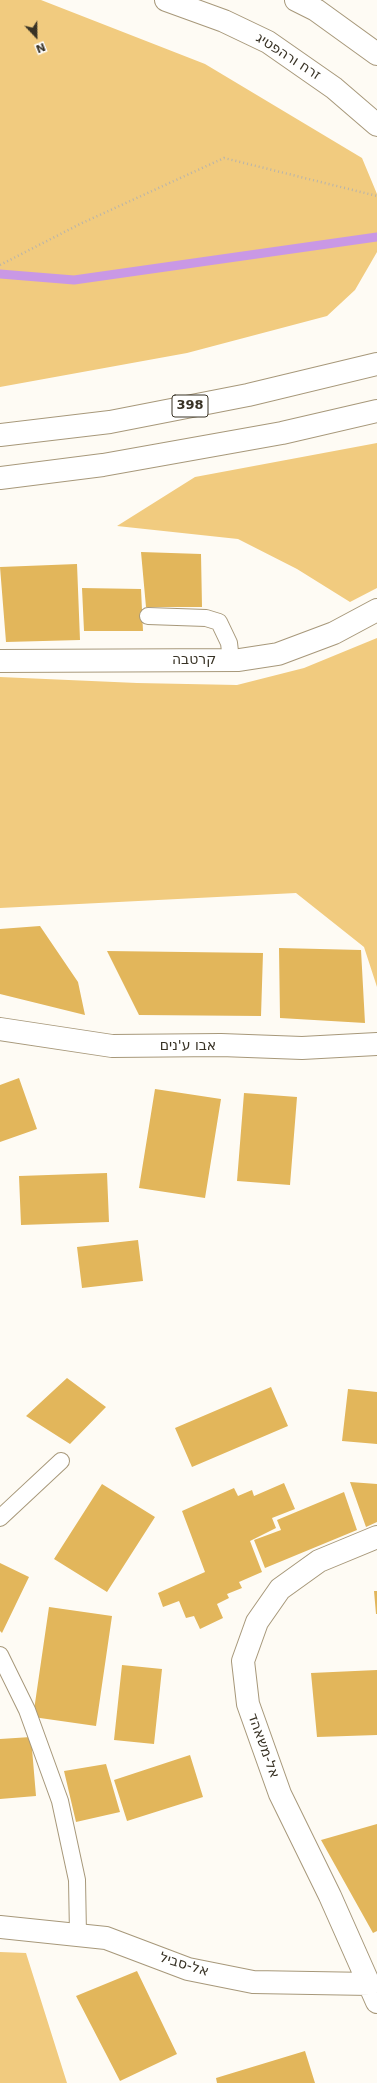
<!DOCTYPE html>
<html>
<head>
<meta charset="utf-8">
<style>
	body { margin:0 }
	#map { position:relative; width:377px; height:2083px; overflow:hidden; background:#fefbf4; font-family:"DejaVu Sans",sans-serif }
	canvas { display:block }
	.north { position:absolute; left:16px; top:16px; width:40px; height:40px; -webkit-text-stroke:3px #fff; paint-order:stroke; rotate:158deg; font-size:11px; font-weight:700; line-height:16px; text-align:center; color:#383225 }
	.north::after { content:''; display:block; margin:auto; width:14px; height:18px; background:#383225; clip-path:polygon(50% 0,100% 100%,50% 72%,0 100%) }
</style>
</head>
<body>
<div id="map">
<canvas width="377" height="2083"></canvas>
<div class="north">N</div>
</div>
<script>
const ctx = document.querySelector('canvas').getContext('2d');
ctx.lineJoin = 'round';
function fill(path, color) {
  ctx.fillStyle = color;
  ctx.fill(path, 'evenodd');
}
function toPath(rows) {
  const path = new Path2D();
  for (const r of rows) {
    path.moveTo(r[0], r[1]);
    for (let i = 2; i < r.length; i += 2) path.lineTo(r[i], r[i + 1]);
  }
  return path;
}
function stroke(path, color, width, dash) {
  ctx.strokeStyle = color;
  ctx.lineWidth = width;
  ctx.lineCap = dash ? 'butt' : 'round';
  ctx.setLineDash(dash || []);
  ctx.stroke(path);
}
function drawText(font, color, halo, rows, align = 'center') {
  ctx.font = font + ' "DejaVu Sans",Heebo,sans-serif';
  ctx.lineWidth = 3;
  ctx.setLineDash([]);
  ctx.textBaseline = 'middle';
  ctx.strokeStyle = halo;
  ctx.fillStyle = color;
  for (const [text, x, y, turn = 0] of rows) {
    ctx.save();
    ctx.translate(x, y);
    ctx.rotate((+turn || 0) * Math.PI / 180);
    ctx.textAlign = isNaN(turn) ? turn : align;
    if (halo) ctx.strokeText(text, 0, 0);
    ctx.fillText(text, 0, 0);
    ctx.restore();
  }
}
fill(toPath([
	[0,0,41,0,205,64,362,158,377,194,377,252,355,290,327,316,187,353,0,387],
	[377,443,377,588,350,602,297,569,238,539,117,526,195,477],
	[377,638,377,987,364,947,296,893,0,908,0,677,137,683,237,685,304,668],
	[0,1952,26,1953,67,2083,0,2083]
]), '#f1cb7f');
stroke(toPath([
	[0,274,74,280,377,237]
]), '#c998e5', 9);
fill(toPath([
	[141,552,201,554,202,607,146,607],
	[77,564,80,640,6,642,0,567],
	[82,588,141,589,143,631,84,631],
	[40,926,78,982,85,1015,0,994,0,929],
	[279,948,361,950,365,1023,280,1018],
	[107,951,263,953,261,1016,139,1015],
	[19,1078,37,1129,0,1142,0,1085],
	[155,1089,221,1099,205,1198,139,1188],
	[244,1093,297,1097,290,1185,237,1181],
	[107,1173,109,1222,21,1225,19,1176],
	[138,1240,143,1281,82,1288,77,1247],
	[67,1378,106,1407,70,1444,26,1416],
	[271,1387,288,1426,192,1467,175,1428],
	[348,1389,377,1392,377,1444,342,1441],
	[350,1482,377,1484,377,1522,366,1527],
	[284,1483,295,1509,272,1518,276,1528,250,1541,262,1572,239,1582,242,1588,227,1594,229,1598,217,1604,223,1618,200,1629,194,1616,186,1618,179,1601,163,1607,158,1593,205,1572,182,1511,234,1488,238,1496,252,1490,254,1496],
	[102,1484,155,1517,107,1592,54,1559],
	[344,1492,357,1530,265,1568,254,1540,281,1530,277,1520],
	[0,1563,29,1577,2,1633,0,1631],
	[374,1591,377,1591,377,1614,376,1614],
	[49,1607,112,1616,96,1726,33,1717],
	[122,1665,162,1669,154,1744,114,1740],
	[377,1670,377,1735,317,1737,311,1673],
	[31,1737,36,1796,0,1799,0,1739],
	[190,1755,203,1797,127,1821,114,1780],
	[106,1764,120,1812,76,1822,64,1771],
	[377,1824,377,1931,373,1933,321,1840],
	[137,1971,177,2054,120,2081,76,1996],
	[305,2051,315,2083,217,2083,216,2078]
]), '#e2b65b');
const service = toPath([
	[148,616,206,618,219,622,229,643,231,660],
	[0,1518,61,1461],
	[0,1655,27,1710,60,1801,77,1880,78,1934]
]);
const minor = toPath([
	[0,661,239,660,278,654,334,633,377,610],
	[0,1029,112,1046,221,1045,302,1048,377,1044]
]);
const tertiary = toPath([
	[166,0,224,21,268,42,334,88,377,125],
	[296,0,316,10,377,54],
	[377,1537,319,1561,280,1589,257,1622,243,1661,248,1704,280,1794,330,1896,377,2002],
	[0,1927,106,1938,188,1969,253,1982,370,1984]
]);
const primary = toPath([
	[0,435,110,422,248,395,377,364],
	[0,478,103,465,282,433,377,411]
]);
stroke(service, '#a7987a', 18);
stroke(minor, '#a7987a', 24);
stroke(tertiary, '#a7987a', 24);
stroke(primary, '#a7987a', 24);
stroke(toPath([
	[0,265,80,224,224,158,377,196]
]), '#b8b4ab', 2.5, [1, 3]);
stroke(service, '#fff', 16);
stroke(minor, '#fff', 22);
stroke(tertiary, '#fff', 22);
stroke(primary, '#fff', 22);
for (const [x, y, w] of [
	[190,406,36]
]) {
  const box = new Path2D();
  box.roundRect(x - w / 2, y - 11, w, 22, 3);
  ctx.fillStyle = '#fff';
  ctx.fill(box);
  stroke(box, '#383225', 1);
}
drawText('bold 13px', '#383225', null, [
	["398",190,406]
]);
drawText('14px', '#383225', '#fff', [
	["זרח ורהפטיג",288,57,33],
	["קרטבה",194,660],
	["אבו ע'נים",188,1046],
	["אל-משאהד",263,1746,70],
	["אל-סביל",184,1965,17]
]);
</script>
</body>
</html>
